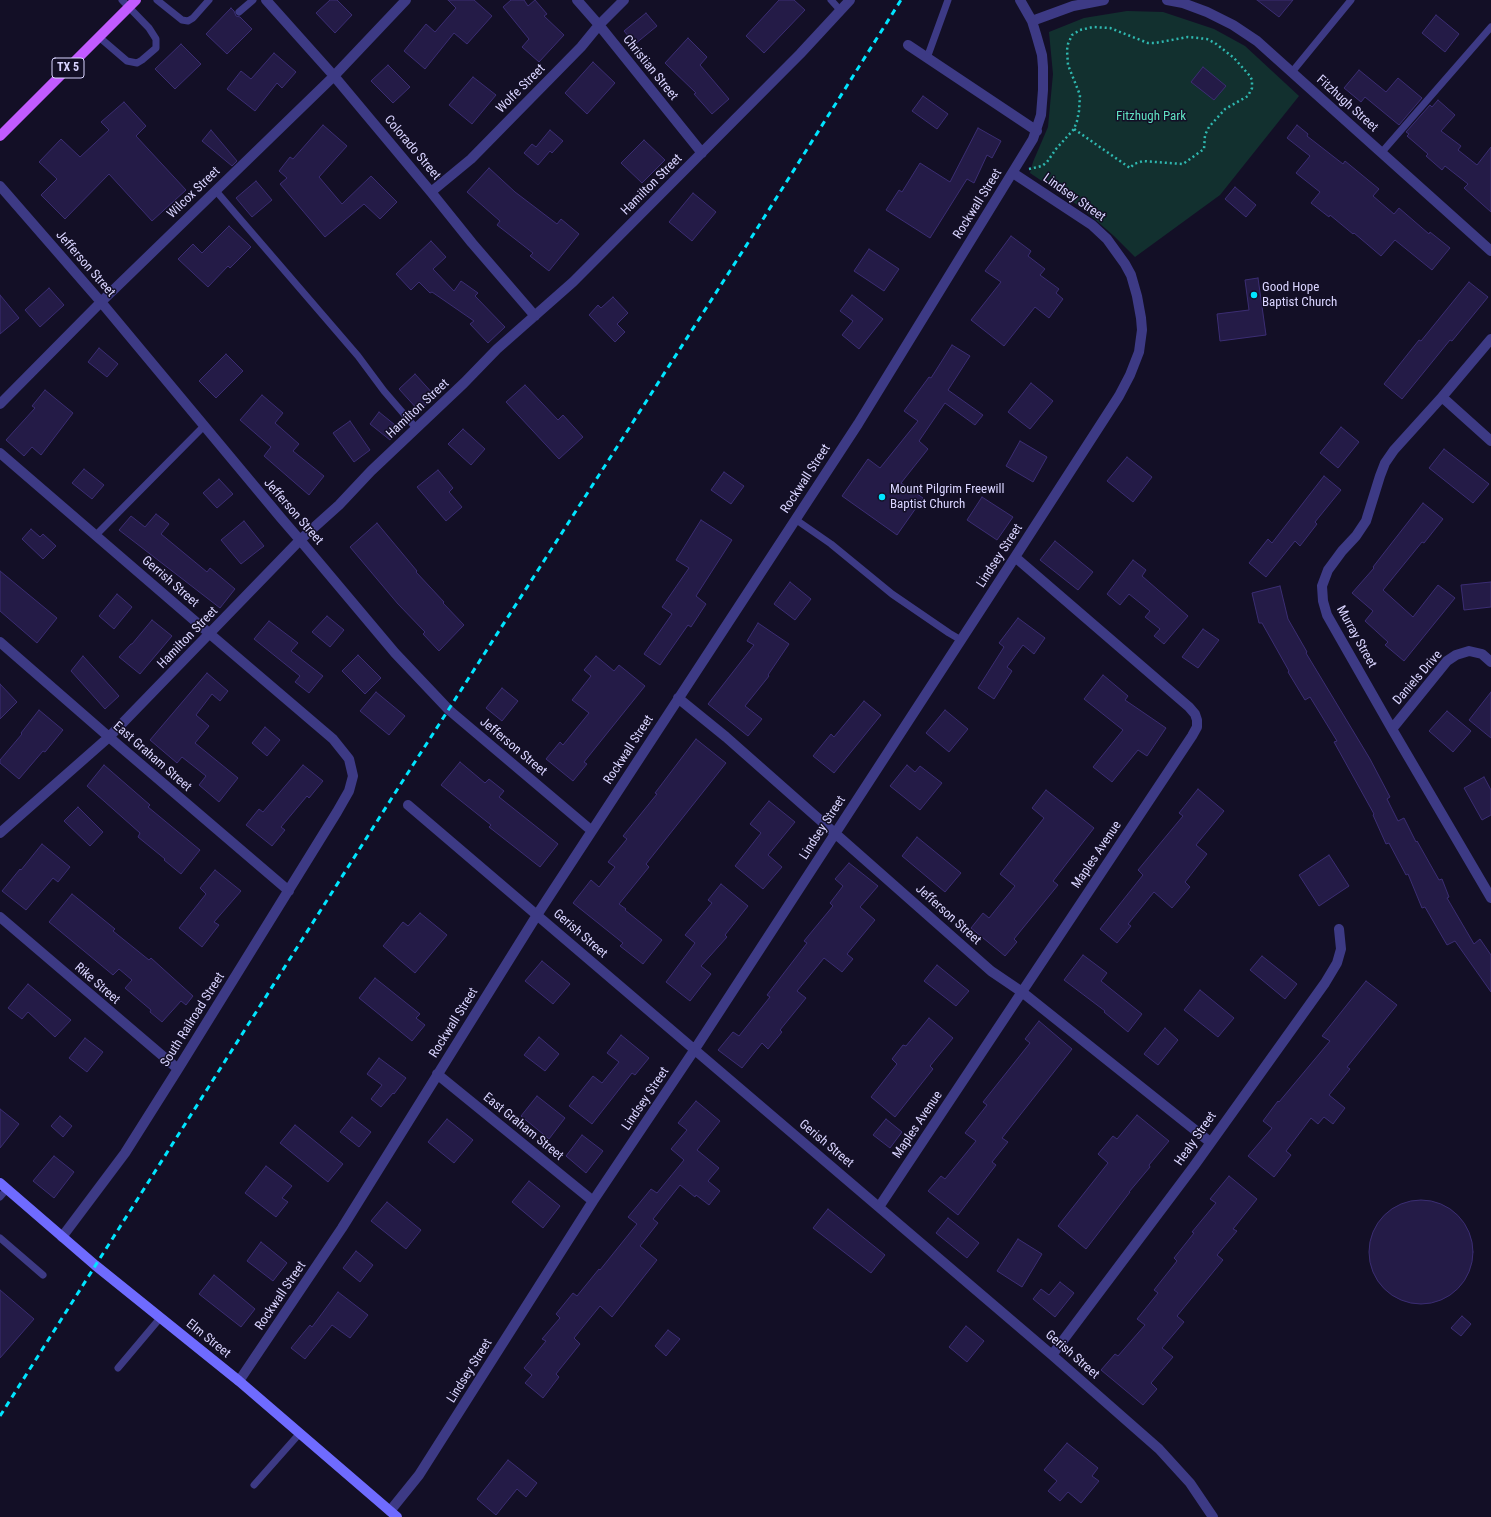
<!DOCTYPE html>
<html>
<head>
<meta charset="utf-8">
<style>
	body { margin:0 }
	canvas { display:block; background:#130f26 }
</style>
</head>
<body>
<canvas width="1491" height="1517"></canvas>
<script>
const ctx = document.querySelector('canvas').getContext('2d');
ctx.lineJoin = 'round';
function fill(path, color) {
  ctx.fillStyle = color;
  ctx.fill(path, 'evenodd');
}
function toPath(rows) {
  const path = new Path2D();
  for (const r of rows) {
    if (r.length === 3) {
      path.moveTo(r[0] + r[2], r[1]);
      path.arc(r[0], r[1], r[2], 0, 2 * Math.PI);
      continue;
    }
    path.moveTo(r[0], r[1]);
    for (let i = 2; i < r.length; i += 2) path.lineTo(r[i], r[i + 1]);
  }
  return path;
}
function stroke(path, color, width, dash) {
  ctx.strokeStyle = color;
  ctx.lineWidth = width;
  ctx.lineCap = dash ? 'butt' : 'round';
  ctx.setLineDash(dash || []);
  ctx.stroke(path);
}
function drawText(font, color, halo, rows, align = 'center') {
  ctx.font = font + ' "Roboto Condensed",sans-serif';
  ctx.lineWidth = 3;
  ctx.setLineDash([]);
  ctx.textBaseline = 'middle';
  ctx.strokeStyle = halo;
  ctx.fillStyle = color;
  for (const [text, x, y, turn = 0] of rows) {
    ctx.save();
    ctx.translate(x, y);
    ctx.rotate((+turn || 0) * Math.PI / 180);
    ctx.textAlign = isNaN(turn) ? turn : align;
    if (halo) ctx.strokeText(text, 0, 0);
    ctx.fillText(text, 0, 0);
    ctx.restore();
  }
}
fill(toPath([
	[1127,11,1163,12,1214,29,1245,46,1299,96,1220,195,1135,257,1114,236,1082,208,1030,173,1033,162,1048,127,1053,74,1049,32,1084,18]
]), '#12302f');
const building = toPath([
	[330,0,337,0,352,15,335,33,316,13,330,0],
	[448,0,474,0,492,16,467,44,454,33,425,69,404,51,426,24,435,32,456,8,448,0],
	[511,0,524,0,528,6,535,0,547,14,544,16,564,35,539,62,522,47,529,39,503,7,511,0],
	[779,0,794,0,805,10,764,53,746,36,779,0],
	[1257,0,1293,0,1279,17,1257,0],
	[231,8,234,11,236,16,240,17,252,29,227,54,206,34,231,8],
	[646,13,657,26,635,44,624,31,646,13],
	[1436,15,1459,34,1445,52,1422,33,1436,15],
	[688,38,707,57,700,65,729,99,712,114,694,94,696,93,665,63,688,38],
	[181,44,201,64,175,89,155,69,181,44],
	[274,53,296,72,282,88,277,83,255,111,227,89,241,71,251,79,274,53],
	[593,62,615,83,587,114,565,93,593,62],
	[388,65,410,87,393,103,371,81,388,65],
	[1203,67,1226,86,1214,100,1191,82,1203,67],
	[1359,70,1386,92,1398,78,1422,98,1399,125,1365,97,1361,102,1344,88,1359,70],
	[473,77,496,95,472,124,449,105,473,77],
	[923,96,948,114,937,129,912,111,923,96],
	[1438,100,1455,115,1441,131,1461,146,1458,150,1477,165,1491,147,1491,212,1464,188,1468,184,1445,166,1442,170,1426,156,1428,154,1407,136,1409,134,1406,132,1430,105,1432,107,1438,100],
	[124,102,146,126,136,136,186,190,152,221,109,174,65,219,41,195,57,179,39,162,61,139,80,157,109,130,101,122,124,102],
	[323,125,347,146,319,177,342,204,371,176,397,202,380,219,364,204,325,237,280,184,287,178,279,171,290,157,293,159,323,125],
	[1297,125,1308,134,1307,136,1343,164,1345,161,1379,189,1373,196,1394,214,1399,208,1429,234,1430,232,1450,248,1432,270,1395,240,1381,256,1354,233,1353,234,1330,215,1329,217,1311,203,1320,192,1296,173,1310,156,1287,138,1297,125],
	[978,128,1001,141,992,158,987,155,974,183,967,179,930,238,886,210,899,190,902,192,920,163,950,182,978,128],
	[211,130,237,161,232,166,202,141,211,130],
	[550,130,563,141,552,153,550,151,538,165,524,153,532,144,536,147,550,130],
	[644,140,665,160,642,183,621,163,644,140],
	[489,168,515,192,557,224,561,219,579,234,549,271,530,256,533,253,497,225,500,221,467,192,489,168],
	[256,181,272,200,252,217,236,198,256,181],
	[1235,187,1256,205,1246,217,1225,199,1235,187],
	[693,193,716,212,692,241,669,222,693,193],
	[229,226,251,247,230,268,228,266,208,287,178,259,193,244,202,253,229,226],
	[1011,236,1031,251,1028,256,1045,269,1040,275,1059,289,1056,293,1063,299,1049,318,1035,307,1004,346,971,320,1001,282,985,271,1011,236],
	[431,241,446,257,433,269,454,291,461,281,478,293,475,296,505,327,488,343,470,324,474,321,432,292,430,293,419,282,411,290,396,274,431,241],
	[869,249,899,269,884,291,854,271,869,249],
	[1258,278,1266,335,1220,341,1217,314,1249,310,1245,280,1258,278],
	[1469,282,1488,297,1452,341,1450,340,1402,399,1384,384,1419,340,1421,341,1469,282],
	[49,288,64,305,40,327,25,310,49,288],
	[0,295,19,318,0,334,0,295],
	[852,295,883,319,859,349,842,335,853,321,840,311,852,295],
	[613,297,628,313,617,324,625,332,615,342,589,315,598,305,601,308,613,297],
	[952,345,970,356,948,390,983,415,975,425,945,403,919,441,928,449,901,483,923,498,897,535,842,496,868,459,880,468,918,421,904,411,929,377,931,378,952,345],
	[99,348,118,364,107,377,88,362,99,348],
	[226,354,243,371,216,398,199,381,226,354],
	[415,374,435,396,419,411,399,389,415,374],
	[1031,383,1053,401,1030,429,1008,412,1031,383],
	[525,385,558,420,563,415,583,437,559,459,506,402,525,385],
	[45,390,73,413,41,455,32,447,24,456,6,440,35,408,32,406,45,390],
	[262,395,283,413,275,423,299,444,293,451,324,476,309,495,264,456,271,447,240,420,262,395],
	[379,412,400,429,390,440,370,424,379,412],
	[350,421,370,450,354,462,333,433,350,421],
	[1341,427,1359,442,1338,468,1320,453,1341,427],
	[463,429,485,449,471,465,448,444,463,429],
	[1020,441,1047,457,1033,482,1006,466,1020,441],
	[1444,449,1489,484,1473,503,1429,468,1444,449],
	[1127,457,1152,477,1133,502,1107,481,1127,457],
	[84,469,104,485,92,499,72,483,84,469],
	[438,470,453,488,449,492,462,507,446,521,417,487,438,470],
	[724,472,744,486,731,504,711,490,724,472],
	[1324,476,1341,490,1315,522,1317,524,1300,546,1295,541,1266,577,1249,563,1268,539,1272,543,1324,476],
	[219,479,233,494,217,508,203,493,219,479],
	[982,497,1013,517,997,540,967,520,982,497],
	[1423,503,1443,519,1424,543,1422,542,1383,590,1413,617,1438,585,1455,598,1404,661,1385,645,1388,642,1365,621,1373,611,1352,593,1374,568,1373,567,1423,503],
	[156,514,169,524,161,534,207,572,210,568,235,589,220,608,119,530,131,516,145,527,156,514],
	[701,520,732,540,696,596,706,604,691,627,688,625,660,665,644,654,672,614,662,607,689,568,676,560,701,520],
	[244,521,264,546,241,564,221,540,244,521],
	[377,523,417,571,416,572,444,602,443,603,464,625,439,651,423,634,425,632,398,604,350,547,377,523],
	[31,529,40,537,43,534,56,546,43,559,22,539,31,529],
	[1055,541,1093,572,1078,590,1040,560,1055,541],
	[1133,560,1146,570,1142,576,1188,616,1164,644,1154,636,1160,629,1145,617,1150,611,1129,594,1120,605,1107,594,1133,560],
	[0,571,57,618,37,643,0,611,0,571],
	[790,582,811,599,795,620,774,604,790,582],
	[1491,582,1491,607,1464,610,1461,585,1491,582],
	[1280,586,1288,619,1307,652,1306,653,1370,759,1390,797,1387,799,1398,821,1404,818,1416,842,1417,841,1439,880,1442,879,1449,897,1447,898,1474,944,1480,939,1491,955,1491,992,1455,941,1447,945,1425,907,1422,908,1408,874,1406,875,1389,843,1386,844,1373,815,1374,814,1334,742,1337,741,1310,697,1305,700,1288,672,1289,671,1262,623,1259,623,1252,593,1280,586],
	[117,594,132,607,114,629,99,616,117,594],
	[327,616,344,630,330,647,312,632,327,616],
	[1018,618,1045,638,1034,654,1023,645,1007,667,1012,671,994,699,978,688,1004,647,999,643,1018,618],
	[152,620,172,636,140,674,119,657,131,644,132,644,152,620],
	[269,621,298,643,291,651,323,676,309,693,295,682,300,676,254,639,269,621],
	[758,623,789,644,768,675,769,676,745,706,762,719,748,736,708,704,754,645,747,641,758,623],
	[1203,629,1219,640,1198,668,1182,657,1203,629],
	[358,655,381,678,365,694,342,671,358,655],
	[83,656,119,696,105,709,71,671,83,656],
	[596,656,614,671,619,665,645,686,584,762,587,764,573,781,546,759,560,742,563,745,589,713,572,700,591,676,584,670,596,656],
	[207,673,228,691,220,701,212,694,196,715,209,726,195,743,238,778,219,802,199,785,206,776,182,757,177,763,150,740,207,673],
	[1103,675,1128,696,1125,700,1166,728,1147,756,1138,750,1112,782,1093,767,1123,730,1084,699,1103,675],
	[0,684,17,702,0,719,0,684],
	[502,688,518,701,502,721,486,708,502,688],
	[376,692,405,716,389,735,360,711,376,692],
	[1491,692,1491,738,1469,720,1491,692],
	[864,701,881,715,834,773,813,756,831,734,834,737,864,701],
	[39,710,63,730,45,752,43,751,19,779,0,763,0,760,22,734,21,733,39,710],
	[945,710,968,729,949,752,926,733,945,710],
	[1447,711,1471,731,1453,752,1429,731,1447,711],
	[265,727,280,740,267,756,252,743,265,727],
	[696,739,726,763,646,864,649,867,619,904,626,909,625,910,662,940,643,964,620,946,623,943,573,903,591,880,599,887,615,867,608,862,627,839,623,836,657,794,655,793,696,739],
	[460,762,485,783,489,779,504,791,499,797,558,844,540,867,489,827,491,825,441,785,460,762],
	[104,765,150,805,148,807,200,850,181,874,164,860,165,859,138,837,140,833,87,786,104,765],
	[303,765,323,781,309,798,307,796,281,827,285,830,272,846,246,825,259,809,263,812,303,765],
	[907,765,915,772,920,766,942,783,920,810,890,786,907,765],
	[1484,777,1491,790,1491,815,1482,820,1464,788,1484,777],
	[1198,789,1224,811,1196,845,1207,854,1185,882,1190,887,1172,908,1154,892,1128,924,1131,926,1117,943,1100,929,1143,875,1138,870,1183,816,1179,813,1198,789],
	[1046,790,1094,828,1053,881,1058,885,1014,939,1017,942,1005,956,971,928,983,913,989,918,1015,886,1000,874,1044,818,1032,808,1046,790],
	[769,801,795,822,768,855,782,867,763,889,735,866,761,833,750,824,769,801],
	[78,807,103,832,90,846,64,821,78,807],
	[917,837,961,873,945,892,902,856,917,837],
	[42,844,70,867,58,882,53,878,26,910,2,891,20,869,21,870,42,844],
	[1329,855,1349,886,1319,906,1299,875,1329,855],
	[849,863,878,886,860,907,875,920,847,954,853,959,842,972,824,958,797,991,806,998,780,1030,782,1032,768,1049,762,1043,742,1068,718,1050,733,1032,739,1036,770,997,767,995,807,943,804,941,833,906,830,903,843,886,835,879,849,863],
	[215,870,241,891,214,922,219,925,202,947,179,928,206,894,200,888,215,870],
	[721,884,748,906,725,935,727,937,701,966,711,974,690,1001,666,982,695,943,685,935,712,903,708,900,721,884],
	[72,894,115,929,113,931,149,960,151,958,193,996,186,1005,181,1001,162,1022,150,1012,151,1010,125,988,132,980,119,969,113,975,49,922,72,894],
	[420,913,447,935,415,973,383,946,403,922,408,926,420,913],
	[1083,955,1107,973,1101,981,1142,1014,1128,1032,1104,1012,1105,1011,1064,980,1083,955],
	[1262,956,1297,984,1285,999,1250,970,1262,956],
	[542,961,570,984,553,1004,525,981,542,961],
	[937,965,969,991,956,1006,924,981,937,965],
	[375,978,420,1014,416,1018,425,1025,412,1041,359,998,375,978],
	[1366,981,1397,1005,1347,1067,1350,1069,1329,1095,1345,1108,1333,1124,1324,1117,1318,1124,1311,1118,1286,1151,1291,1155,1274,1177,1248,1156,1272,1128,1263,1121,1278,1101,1279,1102,1330,1041,1322,1036,1366,981],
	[28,984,71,1020,55,1037,28,1012,22,1019,8,1008,28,984],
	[1200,990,1234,1018,1218,1037,1184,1010,1200,990],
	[929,1018,953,1038,930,1066,933,1069,895,1117,871,1097,897,1064,892,1059,903,1045,906,1046,929,1018],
	[1039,1021,1072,1049,1002,1138,1008,1142,992,1162,996,1165,958,1215,928,1191,941,1176,945,1179,976,1141,965,1133,987,1105,983,1102,1030,1043,1025,1039,1039,1021],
	[1165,1028,1178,1040,1158,1065,1144,1054,1165,1028],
	[621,1035,649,1058,635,1075,632,1073,592,1124,569,1106,593,1076,602,1083,619,1062,607,1053,621,1035],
	[539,1037,559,1054,545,1071,524,1055,539,1037],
	[85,1038,103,1052,87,1072,69,1058,85,1038],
	[379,1058,406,1078,394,1094,393,1093,381,1107,371,1099,382,1085,367,1074,379,1058],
	[537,1096,565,1118,549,1139,521,1116,537,1096],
	[696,1101,720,1121,697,1150,719,1168,708,1181,720,1191,709,1205,696,1195,695,1197,680,1185,653,1219,658,1223,640,1246,657,1260,612,1317,600,1306,574,1338,580,1344,556,1374,559,1377,543,1398,525,1383,532,1375,524,1368,546,1341,542,1339,560,1318,556,1314,573,1293,577,1296,599,1269,600,1270,637,1224,628,1217,651,1189,657,1193,684,1160,671,1149,687,1130,678,1123,696,1101],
	[0,1109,19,1124,0,1148,0,1109],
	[1137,1115,1169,1141,1149,1165,1150,1167,1129,1192,1130,1192,1086,1249,1058,1226,1108,1163,1098,1154,1113,1136,1117,1139,1137,1115],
	[60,1116,72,1126,63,1137,51,1126,60,1116],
	[352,1117,371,1132,359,1147,340,1132,352,1117],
	[447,1119,473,1140,454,1163,428,1142,447,1119],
	[886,1119,902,1132,890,1148,873,1135,886,1119],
	[295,1125,343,1164,328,1182,280,1143,295,1125],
	[582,1135,603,1151,586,1173,566,1156,582,1135],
	[54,1156,74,1172,54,1198,33,1181,54,1156],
	[266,1166,292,1186,282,1198,288,1202,276,1217,245,1193,266,1166],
	[1229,1176,1257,1199,1233,1229,1237,1231,1217,1255,1223,1260,1177,1316,1184,1322,1162,1348,1173,1357,1151,1383,1157,1389,1143,1405,1101,1370,1115,1354,1118,1356,1145,1325,1137,1319,1158,1293,1154,1290,1177,1261,1174,1258,1194,1233,1192,1232,1216,1203,1210,1199,1229,1176],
	[529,1181,560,1206,543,1228,512,1202,529,1181],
	[1421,1252,52],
	[387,1202,421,1230,406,1249,371,1221,387,1202],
	[828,1209,885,1255,871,1273,813,1228,828,1209],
	[948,1218,979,1243,967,1258,936,1233,948,1218],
	[1018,1239,1042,1254,1022,1287,997,1271,1018,1239],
	[261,1242,287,1263,273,1281,247,1261,261,1242],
	[356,1251,373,1265,360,1282,343,1268,356,1251],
	[214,1275,255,1309,241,1327,199,1294,214,1275],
	[1060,1282,1074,1293,1055,1317,1033,1299,1041,1289,1049,1295,1060,1282],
	[0,1290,34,1319,0,1358,0,1290],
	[338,1292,368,1315,350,1338,332,1325,305,1359,291,1348,310,1325,312,1327,338,1292],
	[1462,1316,1471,1324,1461,1336,1451,1328,1462,1316],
	[966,1326,984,1341,967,1362,949,1347,966,1326],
	[668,1330,680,1339,666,1356,655,1346,668,1330],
	[1067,1443,1098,1468,1092,1476,1099,1481,1081,1503,1068,1492,1060,1501,1048,1491,1057,1481,1044,1470,1067,1443],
	[508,1460,537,1483,526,1497,517,1489,496,1515,477,1499,508,1460]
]);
fill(building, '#241b47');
stroke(building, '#3b2d73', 1);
stroke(toPath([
	[1029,169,1042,166,1047,162,1056,149,1074,129,1077,121,1079,111,1080,95,1068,65,1067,50,1068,44,1072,35,1080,30,1093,27,1110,28,1148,43,1155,43,1188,37,1207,39,1215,43,1234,58,1250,76,1252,80,1252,88,1248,96,1225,109,1209,127,1205,135,1204,149,1183,164,1143,161,1134,164,1130,168,1074,129]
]), '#2fb8b0', 2.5, [2, 3]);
stroke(toPath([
	[157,0,182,20,188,21,193,18,209,0],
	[831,0,840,10],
	[239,12,253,0],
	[99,37,127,61,137,63,142,60,156,48,156,39,149,28,122,0],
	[927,58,948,0],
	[1292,72,1351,0],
	[1382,152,1491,27],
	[216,191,358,356,384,391,416,428],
	[795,519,831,544,892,594,949,633,961,640],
	[96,535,204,426],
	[0,1197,7,1189],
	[0,1238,43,1275],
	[118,1368,161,1317],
	[254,1485,300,1433]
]), '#3d3a85', 7);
stroke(toPath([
	[266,0,334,76,431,192,472,243,535,316],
	[577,0,599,25,702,153],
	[1167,0,1183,3,1207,12,1233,25,1257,41,1491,251],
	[1032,21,1073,6,1104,0],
	[908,45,1037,131],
	[0,186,101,302,281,518,300,540,395,653,449,710,592,831],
	[431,192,471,159,581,47,599,25,624,0],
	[1491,339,1442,397,1394,450,1385,463,1380,476,1366,521,1356,536,1342,551,1328,570,1322,586,1323,601,1327,615,1392,729,1491,898],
	[1442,397,1491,441],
	[0,404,101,302,334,76,406,0],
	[0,453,210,634,333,739,349,759,353,776,349,791,337,812,178,1069,125,1153,62,1237],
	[0,642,109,737,289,891],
	[678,698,726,737,991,971,1022,992,1210,1142],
	[1392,729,1447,661,1456,655,1469,651,1482,654,1491,662],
	[408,805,1052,1355,1159,1449,1190,1483,1213,1517],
	[0,833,109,737,300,540,339,505,371,471,464,383,497,349,573,282,800,54,850,0],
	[0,917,178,1069],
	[437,1074,593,1201],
	[879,1207,1192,736,1197,727,1197,720,1195,714,1189,707,1015,557],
	[1052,1355,1194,1166,1325,983,1337,963,1341,949,1339,929],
	[239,1381,342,1228,537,915,858,424,1033,139,1041,115,1043,90,1043,67,1042,55,1036,34,1032,21,1020,0],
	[390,1511,419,1475,593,1201,695,1049,1015,557,1119,396,1130,375,1139,352,1142,330,1141,318,1137,296,1131,275,1125,264,1107,239,1092,225,1013,173]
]), '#3d3a85', 10);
stroke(toPath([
	[0,1183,95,1265,239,1381,397,1517]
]), '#6f6bff', 10);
stroke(toPath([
	[0,136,136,0]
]), '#c25bff', 10);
stroke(toPath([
	[0,1416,395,793,753,235,901,0]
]), '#00e5ff', 3, [6, 5]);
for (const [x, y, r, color] of [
	[1254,295,4,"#00e5ff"],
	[882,497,4,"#00e5ff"]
]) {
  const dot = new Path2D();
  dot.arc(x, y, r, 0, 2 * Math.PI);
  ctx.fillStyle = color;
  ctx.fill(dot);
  stroke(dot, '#130f26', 1.5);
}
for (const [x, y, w] of [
	[68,68,32]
]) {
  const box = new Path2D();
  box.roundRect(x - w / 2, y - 10, w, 20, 3);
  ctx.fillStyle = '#130f26';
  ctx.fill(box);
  stroke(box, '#d9d4ff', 1);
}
drawText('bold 12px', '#d9d4ff', null, [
	["TX 5",68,68]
]);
drawText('13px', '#d9d4ff', '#130f26', [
	["Christian Street",650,68,51],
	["Wolfe Street",521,89,-45],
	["Fitzhugh Street",1347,104,42],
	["Colorado Street",412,148,50],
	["Hamilton Street",652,185,-45],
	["Wilcox Street",194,193,-44],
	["Lindsey Street",1074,198,35],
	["Rockwall Street",978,204,-58],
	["Jefferson Street",85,264,49],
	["Hamilton Street",418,409,-43],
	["Rockwall Street",806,479,-57],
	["Jefferson Street",293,512,49],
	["Lindsey Street",1000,556,-57],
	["Gerrish Street",170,582,41],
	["Murray Street",1356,637,61],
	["Hamilton Street",188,638,-46],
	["Daniels Drive",1418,678,-49],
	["Jefferson Street",513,747,40],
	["Rockwall Street",629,750,-57],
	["East Graham Street",152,757,41],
	["Lindsey Street",823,828,-57],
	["Maples Avenue",1097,855,-56],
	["Jefferson Street",948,915,42],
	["Gerish Street",580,934,41],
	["Rike Street",97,984,41],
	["South Railroad Street",193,1020,-58],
	["Rockwall Street",454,1023,-58],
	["Lindsey Street",646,1099,-56],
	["Maples Avenue",918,1125,-56],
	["East Graham Street",523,1127,39],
	["Healy Street",1196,1139,-55],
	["Gerish Street",826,1144,40],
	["Rockwall Street",281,1296,-56],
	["Elm Street",208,1339,39],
	["Gerish Street",1072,1355,41],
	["Lindsey Street",470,1371,-58]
]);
drawText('13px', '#5fe0c0', '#130f26', [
	["Fitzhugh Park",1151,117]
]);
drawText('13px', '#d9d4ff', '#130f26', [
	["Good Hope",1262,288],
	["Baptist Church",1262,303],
	["Mount Pilgrim Freewill",890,490],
	["Baptist Church",890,505]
], 'left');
</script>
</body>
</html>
